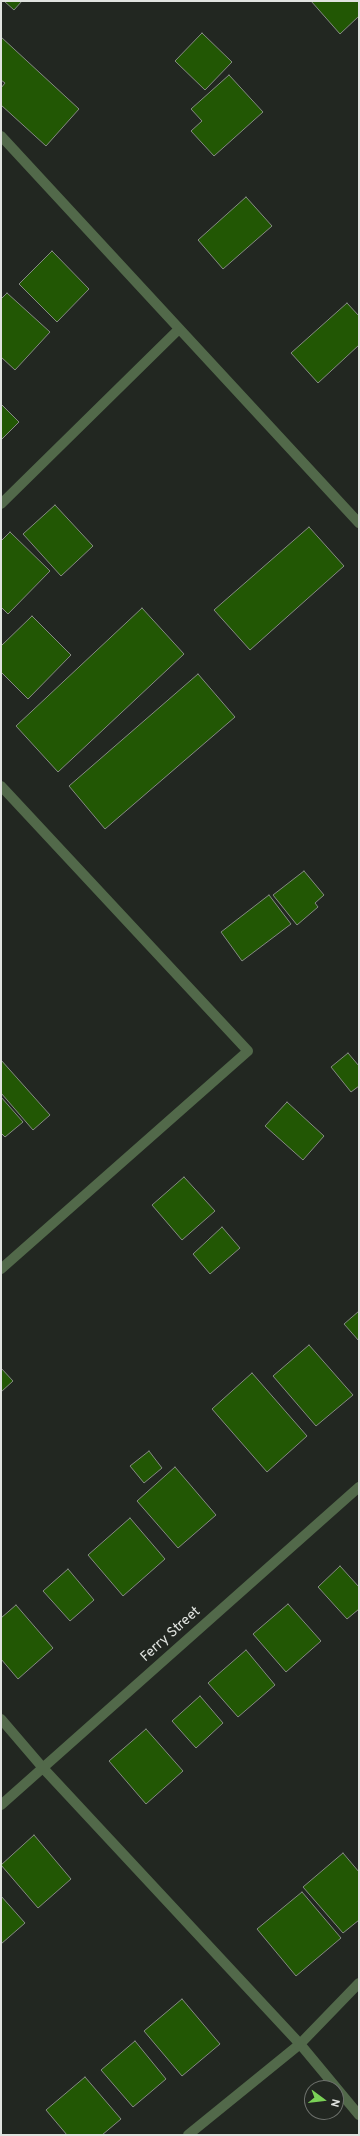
<!DOCTYPE html>
<html>
<head>
<meta charset="utf-8">
<style>
	body { margin:0 }
	#map { position:relative; width:360px; height:2136px; overflow:hidden; background:#222721; font-family:Overpass,sans-serif }
	canvas { display:block }
	.frame { position:absolute; inset:0; border:2px solid #e0e3df; pointer-events:none }
	.north { position:absolute; left:304px; top:2080px; width:40px; height:40px; box-sizing:border-box; background:#222721; border:1px solid #6e726d; border-radius:50%; rotate:105deg; font-size:11px; font-weight:700; line-height:16px; text-align:center; color:#e0e3df }
	.north::after { content:''; display:block; margin:auto; width:14px; height:18px; background:#7ad157; clip-path:polygon(50% 0,100% 100%,50% 72%,0 100%) }
</style>
</head>
<body>
<div id="map">
<canvas width="360" height="2136"></canvas>
<div class="frame"></div>
<div class="north">N</div>
</div>
<script>
const ctx = document.querySelector('canvas').getContext('2d');
ctx.lineJoin = 'round';
function fill(path, color) {
  ctx.fillStyle = color;
  ctx.fill(path, 'evenodd');
}
function toPath(rows) {
  const path = new Path2D();
  for (const r of rows) {
    path.moveTo(r[0], r[1]);
    for (let i = 2; i < r.length; i += 2) path.lineTo(r[i], r[i + 1]);
  }
  return path;
}
function stroke(path, color, width, dash) {
  ctx.strokeStyle = color;
  ctx.lineWidth = width;
  ctx.lineCap = dash ? 'butt' : 'round';
  ctx.setLineDash(dash || []);
  ctx.stroke(path);
}
function drawText(font, color, halo, rows, align = 'center') {
  ctx.font = font + ' Overpass,sans-serif';
  ctx.lineWidth = 3;
  ctx.setLineDash([]);
  ctx.textBaseline = 'middle';
  ctx.strokeStyle = halo;
  ctx.fillStyle = color;
  for (const [text, x, y, turn = 0] of rows) {
    ctx.save();
    ctx.translate(x, y);
    ctx.rotate((+turn || 0) * Math.PI / 180);
    ctx.textAlign = isNaN(turn) ? turn : align;
    if (halo) ctx.strokeText(text, 0, 0);
    ctx.fillText(text, 0, 0);
    ctx.restore();
  }
}
const building = toPath([
	[4,1,22,1,14,10,4,1],
	[311,1,359,1,359,16,340,34,311,1],
	[202,33,232,62,205,90,175,61,202,33],
	[1,37,79,109,46,146,1,105,1,88,5,83,1,80,1,37],
	[229,75,263,112,214,156,191,131,202,121,191,109,229,75],
	[246,197,272,226,223,269,198,240,246,197],
	[52,251,89,289,57,322,19,284,52,251],
	[7,293,50,332,15,370,1,357,1,299,7,293],
	[347,303,359,316,359,345,318,383,291,353,347,303],
	[1,404,19,422,1,440,1,404],
	[55,505,93,546,61,576,23,534,55,505],
	[309,527,344,566,250,650,214,610,309,527],
	[10,532,50,571,8,614,1,607,1,541,10,532],
	[142,608,184,654,58,772,16,726,142,608],
	[32,616,71,655,28,699,1,672,1,646,32,616],
	[198,674,235,717,105,829,69,786,198,674],
	[304,871,324,895,315,903,318,907,297,925,273,895,304,871],
	[269,895,291,924,242,961,221,932,269,895],
	[348,1053,359,1066,359,1086,351,1092,331,1067,348,1053],
	[1,1060,50,1115,33,1130,1,1093,1,1060],
	[1,1097,23,1122,5,1137,1,1133,1,1097],
	[287,1102,324,1136,303,1160,265,1126,287,1102],
	[184,1177,215,1211,182,1240,152,1205,184,1177],
	[222,1227,240,1248,210,1274,193,1254,222,1227],
	[359,1311,359,1341,344,1324,359,1311],
	[309,1345,353,1395,316,1426,273,1376,309,1345],
	[1,1368,13,1381,1,1392,1,1368],
	[252,1373,307,1436,267,1472,212,1409,252,1373],
	[149,1451,162,1468,144,1483,130,1466,149,1451],
	[175,1467,216,1515,178,1548,137,1501,175,1467],
	[130,1518,165,1559,123,1596,88,1555,130,1518],
	[340,1566,359,1587,359,1609,347,1619,318,1587,340,1566],
	[68,1569,94,1600,70,1621,43,1591,68,1569],
	[288,1604,321,1641,286,1672,253,1634,288,1604],
	[16,1605,53,1648,18,1679,1,1659,1,1618,16,1605],
	[246,1650,275,1685,238,1717,208,1683,246,1650],
	[200,1696,223,1723,196,1748,172,1721,200,1696],
	[146,1729,183,1771,146,1804,109,1761,146,1729],
	[34,1835,71,1879,38,1908,1,1865,34,1835],
	[343,1853,359,1872,359,1920,343,1933,303,1887,343,1853],
	[302,1892,341,1938,296,1976,257,1929,302,1892],
	[1,1896,25,1923,1,1944,1,1896],
	[182,1999,220,2044,182,2076,144,2031,182,1999],
	[135,2041,166,2079,133,2107,101,2070,135,2041],
	[85,2077,121,2119,102,2135,67,2135,46,2110,85,2077]
]);
fill(building, '#225704');
stroke(building, '#858b83', 1);
stroke(toPath([
	[1,136,359,523],
	[1,504,179,329],
	[1,786,248,1051,1,1269],
	[1,1719,43,1768,300,2044,359,2115],
	[1,1805,359,1487],
	[188,2135,300,2044,359,1983]
]), '#52694a', 10);
drawText('14px', '#e0e3df', '#222721', [
	["Ferry Street",171,1635,-42]
]);
</script>
</body>
</html>
